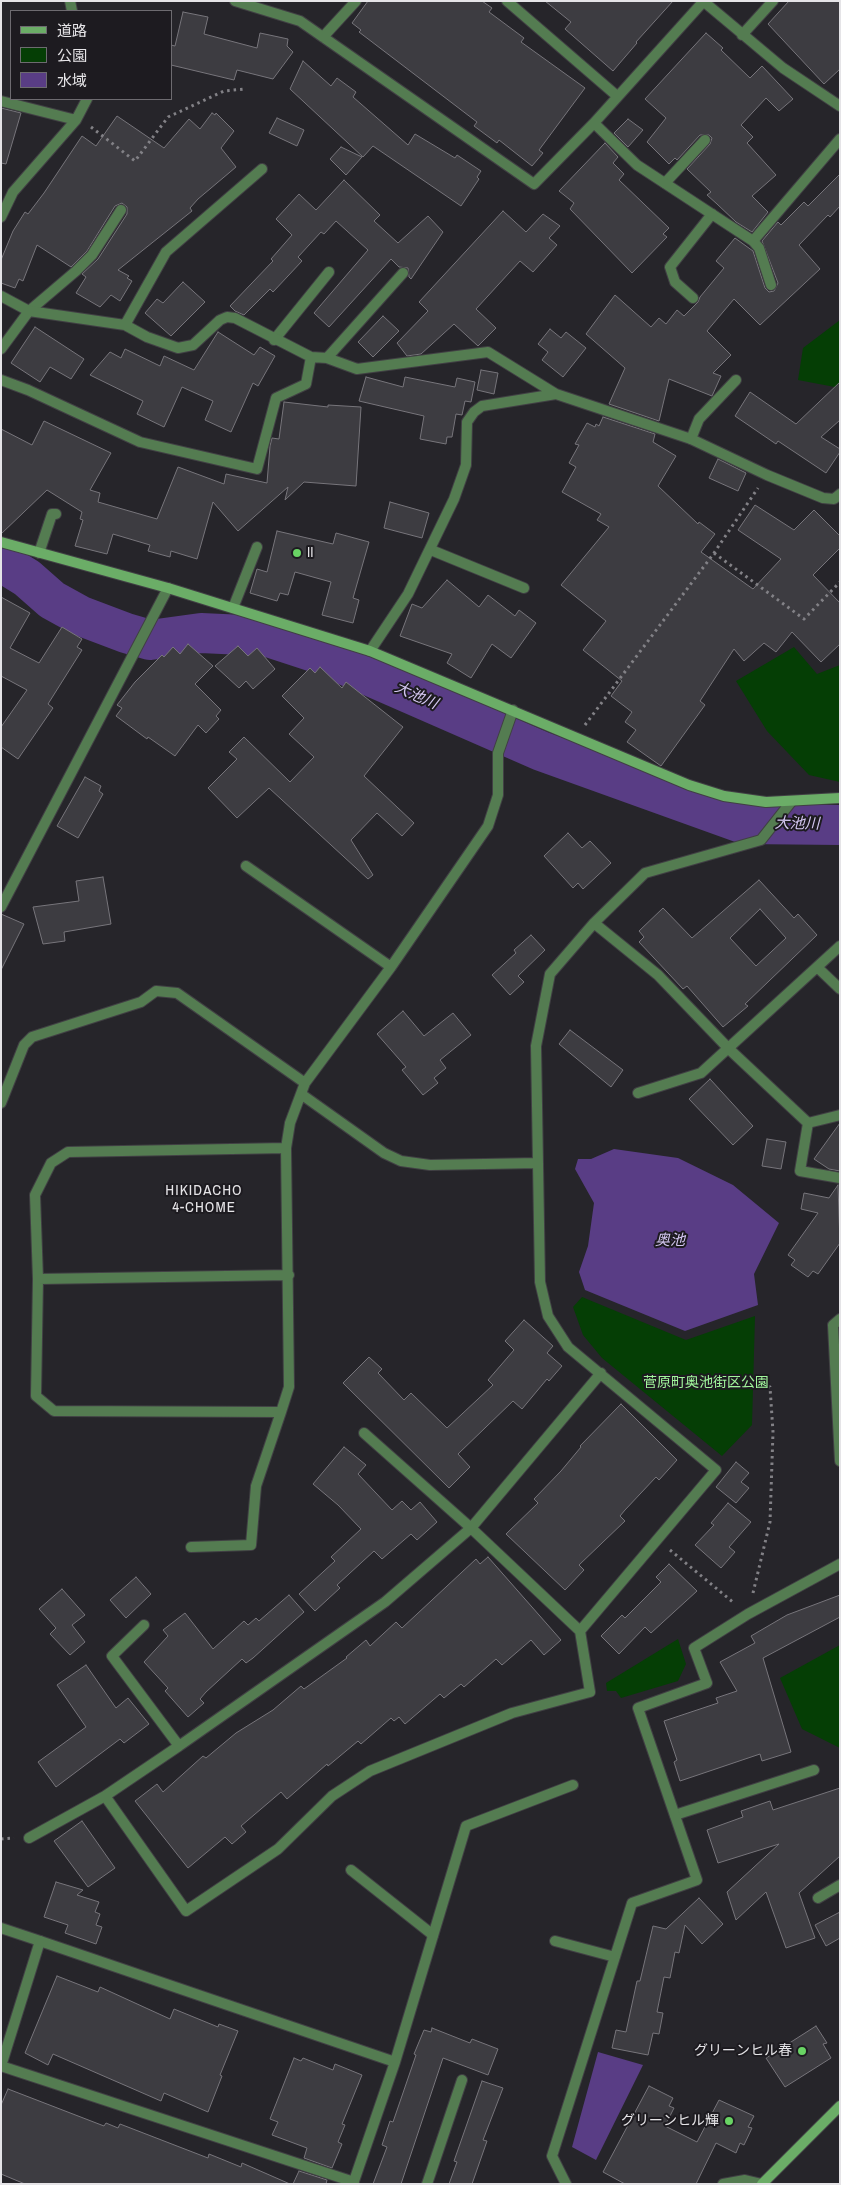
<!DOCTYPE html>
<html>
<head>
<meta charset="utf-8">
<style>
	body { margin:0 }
	#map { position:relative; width:841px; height:2185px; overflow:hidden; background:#26252a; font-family:"Archivo Narrow","Noto Sans JP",sans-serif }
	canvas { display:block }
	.frame { position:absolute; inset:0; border:2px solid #e5e4e7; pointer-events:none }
	.legend { position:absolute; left:10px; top:10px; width:162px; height:90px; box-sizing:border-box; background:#1d1b20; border:1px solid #6d6b70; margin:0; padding:6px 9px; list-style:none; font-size:15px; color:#e5e4e7 }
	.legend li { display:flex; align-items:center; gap:10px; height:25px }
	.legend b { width:25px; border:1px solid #6d6b70 }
</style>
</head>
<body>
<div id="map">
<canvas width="841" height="2185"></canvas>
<div class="frame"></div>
<ul class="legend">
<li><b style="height:6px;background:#6bad67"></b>道路</li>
<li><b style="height:14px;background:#053e05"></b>公園</li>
<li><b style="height:14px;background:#593d85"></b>水域</li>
</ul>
</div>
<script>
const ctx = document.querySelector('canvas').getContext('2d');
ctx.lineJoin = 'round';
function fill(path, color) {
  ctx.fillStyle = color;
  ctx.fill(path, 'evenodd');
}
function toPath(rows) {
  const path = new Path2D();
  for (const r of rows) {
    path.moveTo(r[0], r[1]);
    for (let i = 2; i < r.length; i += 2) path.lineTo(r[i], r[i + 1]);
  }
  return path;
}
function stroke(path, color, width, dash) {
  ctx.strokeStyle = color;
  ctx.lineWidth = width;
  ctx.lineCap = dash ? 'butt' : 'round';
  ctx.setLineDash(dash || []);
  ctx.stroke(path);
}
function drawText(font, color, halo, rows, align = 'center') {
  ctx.font = font + ' "Archivo Narrow","Noto Sans JP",sans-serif';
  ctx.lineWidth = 4;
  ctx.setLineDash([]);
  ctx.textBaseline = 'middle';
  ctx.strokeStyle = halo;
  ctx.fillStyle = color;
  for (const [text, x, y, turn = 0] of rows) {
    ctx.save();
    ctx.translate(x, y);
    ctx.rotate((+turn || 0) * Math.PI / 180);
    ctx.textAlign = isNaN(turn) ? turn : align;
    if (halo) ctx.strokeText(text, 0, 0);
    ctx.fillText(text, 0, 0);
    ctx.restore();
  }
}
fill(toPath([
	[840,320,840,388,798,380,803,348],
	[794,647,817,674,840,665,840,782,809,775,767,731,736,681],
	[582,1297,686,1340,755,1316,752,1425,722,1456,602,1358,583,1335,573,1307],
	[678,1639,686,1664,678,1681,621,1698,616,1691,607,1691,606,1683],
	[840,1645,840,1748,802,1729,780,1678]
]), '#053e05');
fill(toPath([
	[614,1149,678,1158,733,1185,779,1223,754,1274,758,1305,685,1331,585,1290,579,1272,588,1246,594,1203,575,1169,578,1159,591,1159],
	[598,2052,643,2065,596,2160,572,2147]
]), '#593d85');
stroke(toPath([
	[1,562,27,578,52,600,81,616,126,633,150,640,201,633,265,636,317,653,541,751,744,824,840,825]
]), '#593d85', 40);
const building = toPath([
	[368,1,482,1,492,8,489,12,524,38,521,42,585,88,539,150,543,153,532,166,499,140,497,143,474,126,477,122,359,32,361,30,352,23,368,1],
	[545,1,673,1,636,42,637,43,613,71,565,29,571,22,545,1],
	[789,1,840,1,840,69,824,84,768,24,789,1],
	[183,12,208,17,204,34,257,48,260,33,288,39,287,46,293,52,273,79,237,70,234,80,171,65,171,45,175,46,183,12],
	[706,33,723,48,721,50,750,78,762,66,793,99,779,111,766,98,741,125,753,137,747,143,776,175,752,196,768,212,752,232,736,222,717,204,707,195,711,192,687,169,710,144,712,138,709,135,700,135,677,160,675,158,669,164,647,142,666,118,645,99,706,33],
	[303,61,331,86,337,78,356,92,353,97,408,145,415,134,455,158,457,155,481,171,477,177,479,179,461,206,373,146,363,157,290,89,303,61],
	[1,108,21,113,6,164,1,163,1,108],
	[212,113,215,115,216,113,234,131,221,148,236,167,198,199,190,208,192,211,118,270,129,276,127,278,132,281,120,301,111,295,100,307,76,293,86,277,82,274,98,259,127,214,127,207,122,203,115,206,87,251,71,267,37,245,23,281,19,279,15,288,1,283,1,260,13,231,25,212,28,214,44,193,82,136,96,146,117,116,164,148,189,119,200,129,212,113],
	[277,118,304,130,297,146,269,133,277,118],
	[628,119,643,130,628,147,614,133,628,119],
	[605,143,618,157,613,163,624,174,619,180,669,228,663,234,667,237,632,273,570,209,574,203,559,191,605,143],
	[341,147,362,157,346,175,330,159,341,147],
	[840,174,840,206,830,217,828,215,799,245,820,269,760,325,734,299,707,331,731,355,713,373,721,376,712,396,669,379,659,421,609,404,625,368,586,334,615,295,651,327,659,318,666,324,677,310,684,316,698,302,700,297,724,268,716,261,735,238,753,251,765,288,769,292,774,291,778,283,762,241,778,222,781,225,804,202,808,206,840,174],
	[344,180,380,215,374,221,398,243,428,216,443,232,411,279,409,277,408,268,399,267,391,259,329,327,314,313,368,250,336,221,324,234,321,232,298,257,302,261,273,292,270,289,244,315,235,311,230,306,273,261,271,259,292,235,276,219,299,194,316,210,344,180],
	[503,211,526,232,543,214,560,226,549,238,557,245,533,272,520,261,476,309,496,328,478,346,454,324,421,354,407,356,397,343,428,311,419,302,503,211],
	[183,282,205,302,171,336,145,313,157,299,163,303,183,282],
	[383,316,399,331,373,357,358,342,383,316],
	[35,327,84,359,71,379,50,367,40,382,11,363,35,327],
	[550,329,561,338,566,332,586,348,563,377,542,360,548,352,538,344,550,329],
	[218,332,254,355,260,347,275,356,258,386,253,383,231,432,205,420,213,401,182,387,164,427,137,414,143,401,90,375,110,352,121,358,125,349,160,366,164,356,194,370,218,332],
	[481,370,498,373,494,394,477,390,481,370],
	[366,377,403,387,405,377,455,387,457,378,475,382,471,402,465,401,462,415,456,414,452,437,447,437,446,444,420,439,424,416,359,401,366,377],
	[840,382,840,420,821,437,840,449,840,452,826,473,778,441,776,444,735,416,750,392,796,424,840,382],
	[284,402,328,407,328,405,361,407,356,486,304,482,285,500,288,487,238,531,213,502,197,559,171,551,170,557,148,551,150,545,113,534,107,554,75,546,83,520,80,519,82,512,47,490,1,534,1,429,32,445,44,421,111,453,90,490,100,493,98,502,157,519,178,467,224,484,226,474,267,483,270,446,272,438,279,439,284,402],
	[603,417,655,434,653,442,676,456,658,486,698,524,699,522,715,534,701,552,753,589,781,559,738,530,755,505,794,530,814,510,840,536,840,548,813,575,840,603,840,644,821,662,792,632,776,652,764,643,744,661,734,649,700,701,705,705,661,766,627,742,636,730,625,722,632,712,611,696,622,681,583,650,606,621,561,585,609,527,597,520,601,514,562,492,576,467,569,463,579,445,575,444,587,423,595,427,596,424,599,426,603,417],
	[718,459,746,473,738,491,709,478,718,459],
	[390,502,429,513,422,538,384,528,390,502],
	[277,531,333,544,336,533,369,542,353,598,359,600,353,623,322,615,331,582,295,572,288,595,280,593,277,601,250,593,257,569,267,572,277,531],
	[447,580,479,607,488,595,515,616,519,610,536,623,511,658,492,644,471,678,447,663,452,654,400,636,412,604,422,608,447,580],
	[1,597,30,613,10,648,39,663,62,627,82,639,77,647,82,650,48,704,53,708,18,759,1,747,1,727,27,690,1,676,1,597],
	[188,644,213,666,195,684,221,710,216,716,219,719,206,733,198,725,175,756,148,737,147,739,116,716,122,708,117,705,135,682,162,655,164,657,173,647,180,654,188,644],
	[238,646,248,656,257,648,275,669,253,689,246,681,239,688,215,666,238,646],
	[320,667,342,688,346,682,403,727,364,776,414,823,402,836,377,813,351,840,373,875,368,879,269,788,237,818,208,788,237,759,229,752,244,737,290,782,314,757,289,734,304,718,282,696,310,668,315,673,320,667],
	[85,777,101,786,99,791,103,794,78,838,57,826,85,777],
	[568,833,582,848,590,841,611,863,583,889,578,883,573,888,544,856,568,833],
	[103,877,111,924,64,932,65,941,43,944,33,907,79,901,76,881,103,877],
	[759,880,794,918,798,914,817,935,745,1004,748,1006,723,1027,687,986,683,989,639,942,644,937,639,931,663,908,692,938,759,880],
	[760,909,786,938,756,966,730,938,760,909],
	[1,914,24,924,1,970,1,914],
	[531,935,545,950,518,976,524,982,510,995,492,975,516,953,514,950,531,935],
	[403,1011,424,1036,453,1013,471,1035,440,1060,446,1068,434,1078,438,1083,423,1095,402,1070,406,1067,377,1034,403,1011],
	[570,1030,623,1070,611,1087,559,1044,570,1030],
	[710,1079,753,1126,733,1145,689,1099,710,1079],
	[840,1123,840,1171,829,1169,814,1159,840,1123],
	[767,1139,786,1142,781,1169,762,1166,767,1139],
	[838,1185,840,1243,818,1274,813,1271,808,1277,791,1265,795,1260,788,1255,818,1213,801,1209,804,1193,829,1198,838,1185],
	[524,1320,553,1346,547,1353,562,1366,549,1381,547,1379,522,1409,513,1401,458,1454,470,1467,449,1488,343,1383,369,1357,382,1369,378,1373,404,1400,411,1393,447,1428,493,1385,488,1380,514,1350,505,1341,524,1320],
	[621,1404,677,1460,659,1480,656,1477,625,1510,620,1516,625,1521,579,1565,584,1570,565,1590,506,1534,538,1503,534,1499,561,1471,581,1447,580,1446,621,1404],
	[344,1447,366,1465,358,1474,392,1510,402,1501,411,1510,420,1502,437,1522,417,1540,411,1534,382,1559,374,1551,337,1585,340,1588,315,1611,299,1594,335,1561,331,1557,361,1529,338,1505,313,1484,344,1447],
	[736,1462,749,1473,741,1482,749,1488,736,1503,716,1487,736,1462],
	[728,1503,751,1522,729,1547,735,1552,721,1568,695,1545,714,1525,711,1523,728,1503],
	[488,1557,561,1640,544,1655,531,1640,502,1665,496,1659,464,1687,461,1684,444,1698,440,1694,405,1724,399,1717,394,1721,391,1718,361,1744,358,1741,328,1766,327,1764,287,1799,281,1792,241,1826,246,1832,232,1844,225,1837,188,1868,135,1801,157,1784,163,1792,203,1756,206,1758,236,1733,273,1710,301,1686,304,1689,347,1658,346,1657,366,1640,370,1646,396,1622,402,1628,476,1559,480,1564,488,1557],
	[669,1564,697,1591,651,1633,645,1627,619,1654,601,1636,622,1615,625,1618,661,1582,656,1577,669,1564],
	[136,1577,151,1594,126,1618,110,1600,136,1577],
	[62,1589,85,1615,72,1625,85,1642,70,1655,50,1634,56,1628,39,1609,62,1589],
	[289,1595,304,1612,253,1658,246,1663,242,1659,206,1692,200,1699,204,1703,188,1717,165,1691,168,1688,144,1662,168,1636,163,1630,185,1613,213,1649,244,1621,248,1625,256,1618,259,1621,289,1595],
	[840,1595,840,1617,763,1658,791,1752,762,1761,760,1754,680,1781,674,1762,677,1760,664,1721,718,1703,716,1698,737,1691,720,1662,755,1643,751,1636,787,1615,840,1595],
	[86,1665,116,1708,128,1698,149,1724,124,1743,120,1739,56,1787,38,1762,86,1727,57,1685,86,1665],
	[840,1788,840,1856,799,1893,815,1938,786,1948,766,1892,736,1920,727,1892,779,1844,718,1863,707,1830,743,1817,741,1811,770,1801,773,1810,840,1788],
	[82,1821,115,1868,88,1887,54,1841,82,1821],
	[56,1882,83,1890,77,1895,99,1902,95,1912,100,1914,96,1925,102,1927,96,1944,65,1933,68,1925,44,1917,56,1882],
	[699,1898,723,1924,702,1944,685,1925,679,1953,675,1952,670,1978,664,1977,657,2012,663,2013,659,2034,653,2033,648,2055,612,2048,616,2030,626,2032,637,1981,640,1981,653,1926,666,1929,699,1898],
	[840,1912,840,1938,826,1946,815,1925,840,1912],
	[57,1976,98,1992,100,1987,170,2019,174,2009,218,2027,219,2024,238,2031,220,2075,222,2076,208,2112,164,2093,161,2101,53,2054,48,2065,25,2053,57,1976],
	[816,2026,827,2043,823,2044,831,2058,785,2087,766,2058,816,2026],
	[432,2028,470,2043,472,2039,498,2049,488,2075,443,2058,401,2184,373,2184,387,2147,382,2145,390,2121,393,2122,416,2055,414,2054,424,2030,431,2032,432,2028],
	[294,2058,301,2061,303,2058,333,2070,335,2064,362,2075,342,2124,345,2125,338,2142,342,2144,332,2168,304,2158,307,2148,272,2135,278,2122,270,2119,294,2058],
	[482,2081,503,2088,483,2140,487,2141,472,2184,449,2184,457,2162,454,2161,482,2081],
	[649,2086,673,2098,669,2106,674,2108,665,2126,697,2142,719,2100,754,2116,748,2127,752,2128,744,2145,740,2143,736,2153,716,2143,696,2184,625,2184,603,2172,649,2086],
	[8,2089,104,2126,106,2123,118,2128,120,2124,208,2158,209,2154,241,2167,242,2163,290,2184,25,2184,1,2174,1,2105,8,2089],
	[299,2171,327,2180,326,2184,293,2184,299,2171]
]);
fill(building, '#3d3c41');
stroke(building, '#77757b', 1);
const lane = toPath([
	[665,183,705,140],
	[693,298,675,282,670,267,712,214],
	[29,311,76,271,92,255,121,210],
	[274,340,329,272],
	[691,439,699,419,736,380],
	[431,550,524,588],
	[39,553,52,514,56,514],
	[233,608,257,547],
	[675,1815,814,1770],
	[351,1870,433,1935],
	[1,1928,40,1941],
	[723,2184,745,2180,762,2184]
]);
const street = toPath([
	[70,1,72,11],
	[235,1,300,21,534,184,594,123,703,2],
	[507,1,617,96],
	[703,1,783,68,840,106],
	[742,35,773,1],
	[323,37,356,1],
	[1,101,76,120],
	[594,123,637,165,753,241,840,139],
	[1,217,13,192,76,120,87,99],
	[753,241,759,248,771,285],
	[1,296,29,311,1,349],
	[29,311,125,325,147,337,178,348,193,345,220,320,227,317,235,318,311,357,327,358,357,369,488,352,556,394,691,439,767,475,823,498,834,499,840,494],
	[125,325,166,252,262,169],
	[327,358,403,273],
	[1,380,28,390,140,442,257,469,276,398,306,384,311,357],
	[370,651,408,594,454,499,466,465,467,422,474,412,482,406,556,394],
	[246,866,391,967],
	[1,907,168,588],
	[594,923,658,975,729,1049,808,1123,840,1115],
	[817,967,840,989],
	[638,1093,701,1073,840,946],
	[301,1094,384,1153,401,1161,430,1165,538,1163],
	[1,1103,24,1045,32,1037,141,1002,156,991,177,993,305,1083],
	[808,1123,800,1171,840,1178],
	[286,1148,68,1152,51,1163,35,1195,38,1279,36,1396,54,1411,281,1412,289,1387,286,1148,290,1123,305,1083,391,967,488,826,498,795,498,753,513,710],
	[38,1279,289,1275],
	[840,1319,833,1325,840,1461],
	[191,1547,251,1545,256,1486,281,1412],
	[144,1625,112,1656,179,1746,385,1602,471,1528,601,1373],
	[580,1631,716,1470,568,1347,548,1316,540,1282,536,1046,550,974,594,923,645,873,761,840,791,802],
	[105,1796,186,1911,278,1849,332,1796,370,1771,512,1713,590,1692,580,1631,471,1528,364,1433],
	[29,1838,105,1796,179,1746],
	[818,1898,840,1885],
	[555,1941,615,1957],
	[1,2066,40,1941,395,2062],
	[1,2066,354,2182],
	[353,2184,395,2062,466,1826,573,1785],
	[427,2184,462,2080],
	[566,2184,552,2156,632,1903,697,1880,638,1708,707,1683,694,1648,748,1614,840,1564]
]);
const secondary = toPath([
	[1,542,168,588,370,651,689,785,724,796,766,802,840,798],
	[762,2184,840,2106]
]);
stroke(lane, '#414044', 12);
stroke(street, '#414044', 12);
stroke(secondary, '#414044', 12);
stroke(toPath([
	[91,127,135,161,168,117,224,91,245,89],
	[714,553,804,619,840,582],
	[585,725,714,553,758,488],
	[670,1550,734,1603],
	[753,1593,770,1522,773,1432,770,1387,753,1382],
	[1,1839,14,1838]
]), '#828186', 3, [2.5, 4]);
stroke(lane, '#547c51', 10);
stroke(street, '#547c51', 10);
stroke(secondary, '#6bad67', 10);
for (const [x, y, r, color] of [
	[297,553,5,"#69d464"],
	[802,2051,5,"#69d464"],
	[729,2121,5,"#69d464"]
]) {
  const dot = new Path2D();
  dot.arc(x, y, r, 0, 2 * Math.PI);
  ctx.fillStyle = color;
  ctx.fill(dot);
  stroke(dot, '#1d1b20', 2);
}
drawText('14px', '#e5e4e7', '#1d1b20', [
	["II",307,553,"left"],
	["グリーンヒル春",792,2051],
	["グリーンヒル輝",719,2121]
], 'right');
drawText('14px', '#a1f69c', '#1d1b20', [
	["菅原町奥池街区公園",706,1383]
]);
drawText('italic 15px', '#d4c7f1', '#1d1b20', [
	["大池川",416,696,24],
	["大池川",797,824,1],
	["奥池",670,1241]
]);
ctx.letterSpacing = '1px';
drawText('15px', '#e5e4e7', '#1d1b20', [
	["HIKIDACHO",204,1191],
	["4-CHOME",204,1208]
]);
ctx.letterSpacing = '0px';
</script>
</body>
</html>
